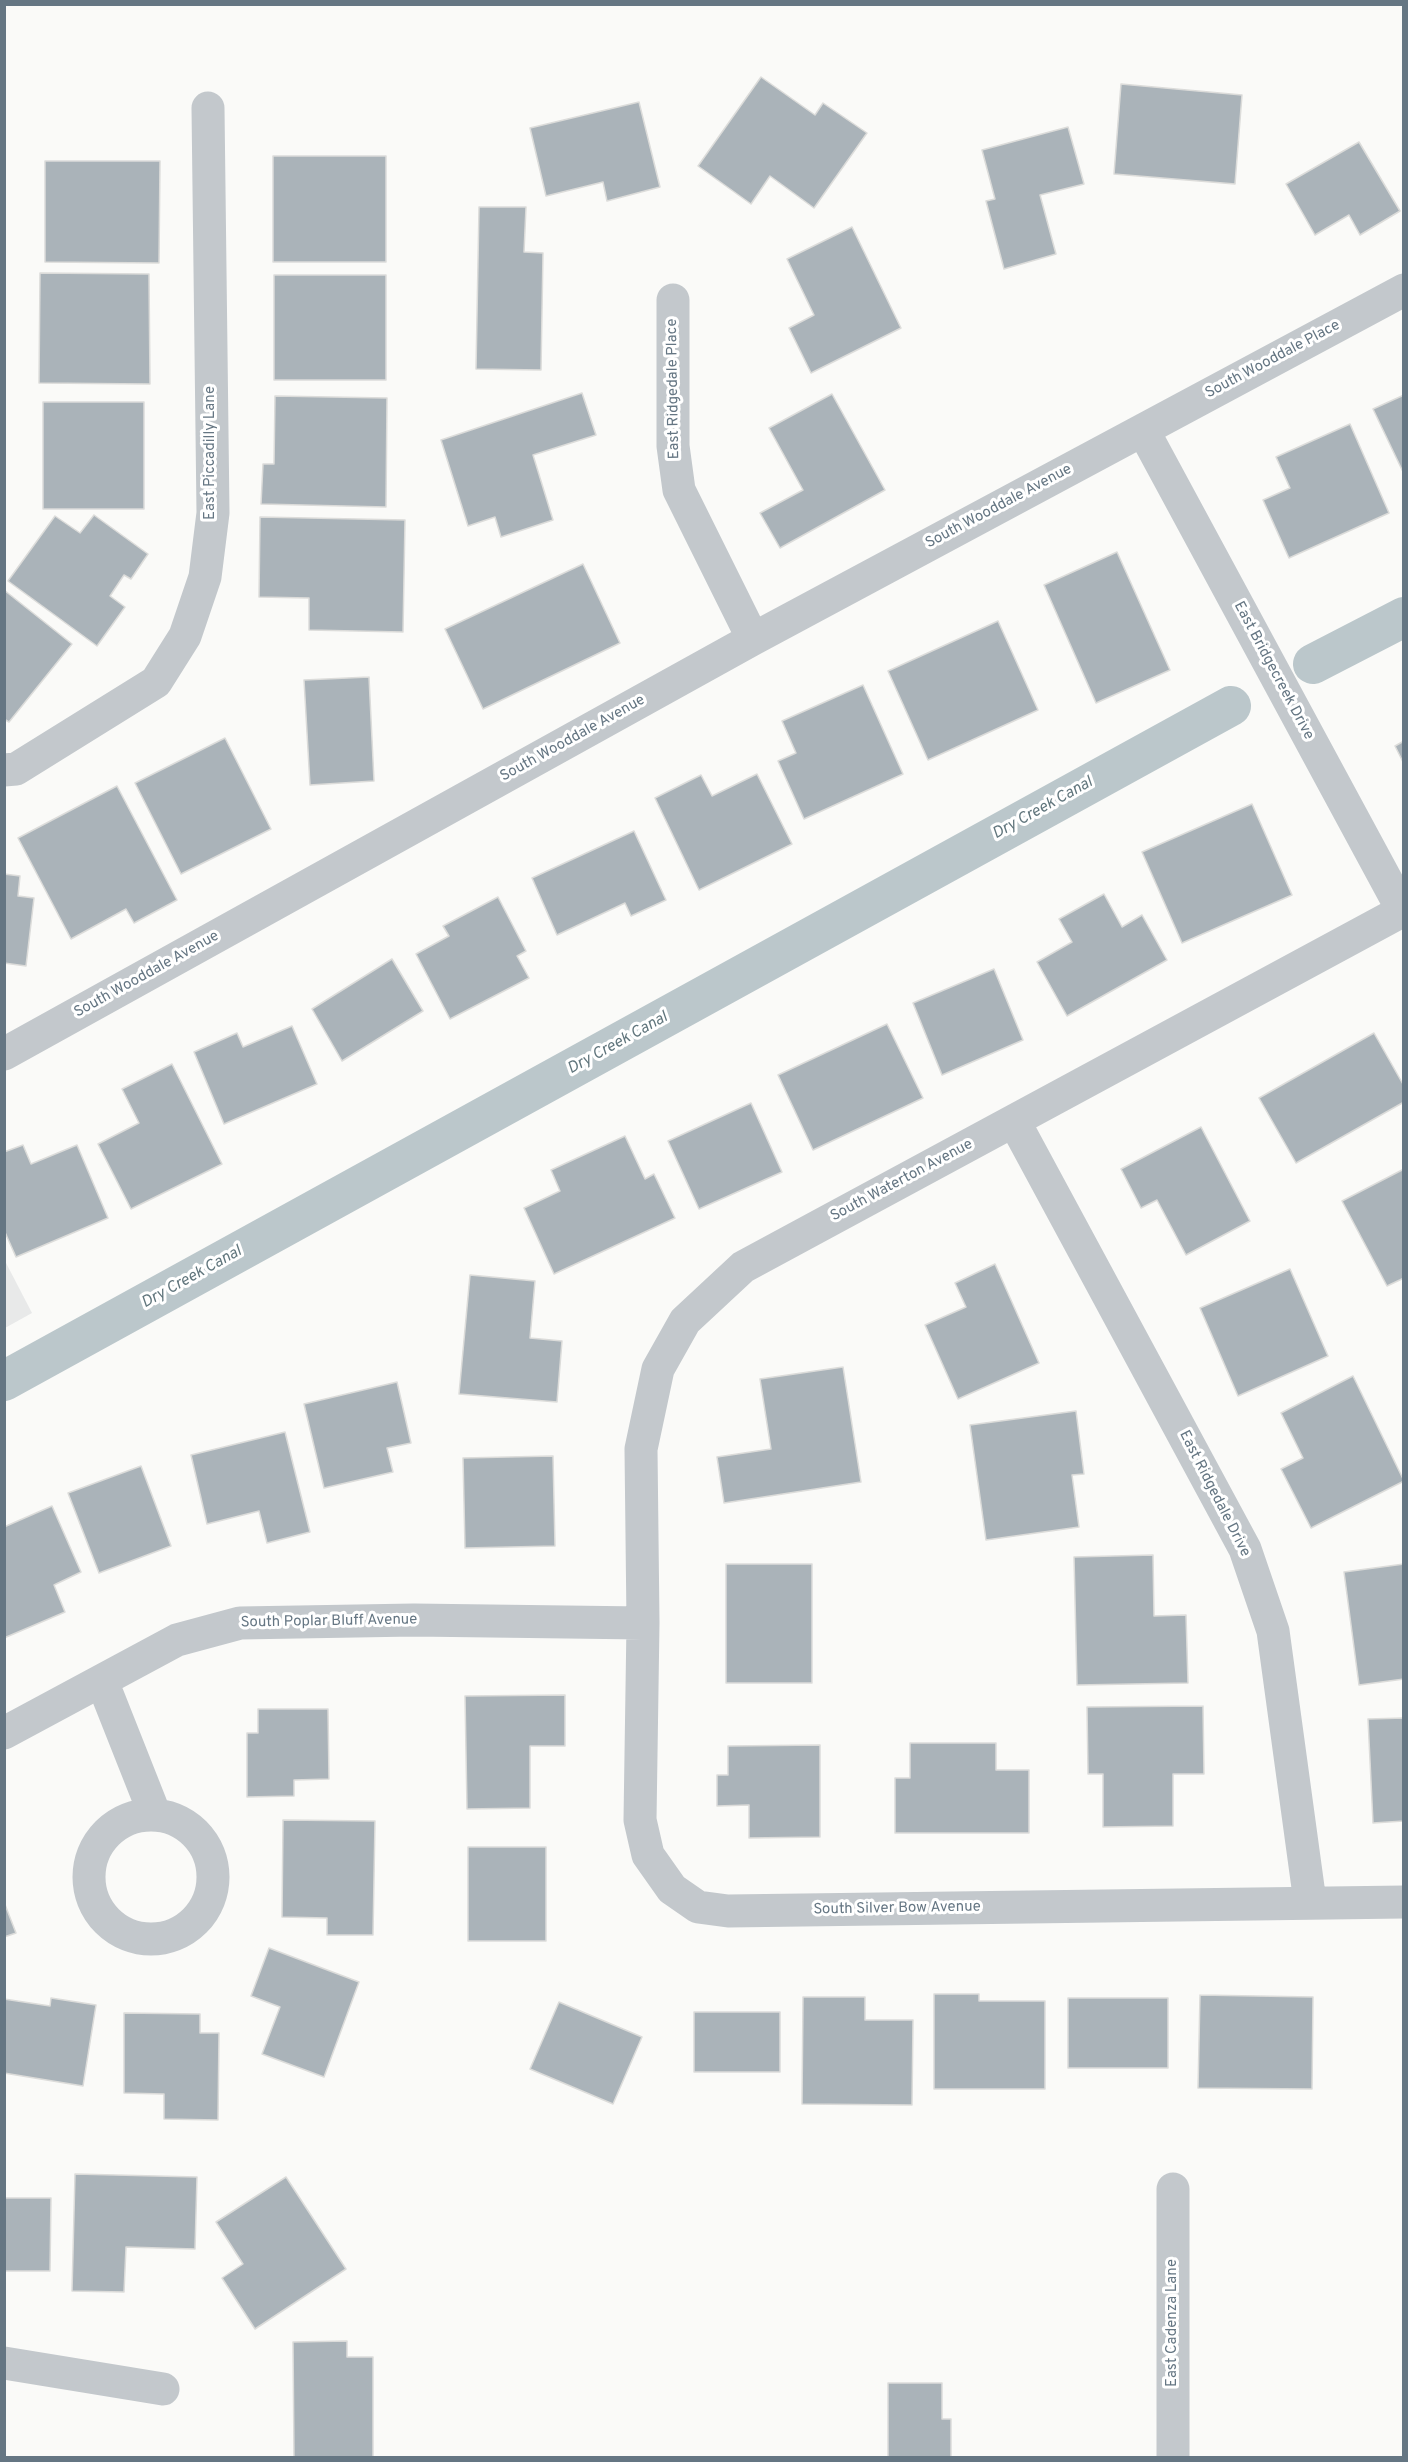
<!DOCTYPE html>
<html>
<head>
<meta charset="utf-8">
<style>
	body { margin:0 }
	#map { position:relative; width:1408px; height:2462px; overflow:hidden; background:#fafaf8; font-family:Overpass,sans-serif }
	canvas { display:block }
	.frame { position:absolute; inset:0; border:6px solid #657683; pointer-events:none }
</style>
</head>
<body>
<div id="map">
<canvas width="1408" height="2462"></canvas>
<div class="frame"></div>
</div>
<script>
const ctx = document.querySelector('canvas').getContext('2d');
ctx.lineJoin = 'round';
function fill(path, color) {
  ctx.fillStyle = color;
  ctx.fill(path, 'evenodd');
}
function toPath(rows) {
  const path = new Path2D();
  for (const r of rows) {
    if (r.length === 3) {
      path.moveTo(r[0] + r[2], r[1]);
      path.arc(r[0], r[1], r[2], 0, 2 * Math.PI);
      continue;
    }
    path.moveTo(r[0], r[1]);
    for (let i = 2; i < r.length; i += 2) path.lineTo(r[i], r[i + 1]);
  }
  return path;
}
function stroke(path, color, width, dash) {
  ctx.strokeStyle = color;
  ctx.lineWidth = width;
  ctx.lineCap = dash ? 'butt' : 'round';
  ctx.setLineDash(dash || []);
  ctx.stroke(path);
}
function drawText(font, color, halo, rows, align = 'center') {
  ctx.font = font + ' Overpass,sans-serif';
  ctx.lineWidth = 6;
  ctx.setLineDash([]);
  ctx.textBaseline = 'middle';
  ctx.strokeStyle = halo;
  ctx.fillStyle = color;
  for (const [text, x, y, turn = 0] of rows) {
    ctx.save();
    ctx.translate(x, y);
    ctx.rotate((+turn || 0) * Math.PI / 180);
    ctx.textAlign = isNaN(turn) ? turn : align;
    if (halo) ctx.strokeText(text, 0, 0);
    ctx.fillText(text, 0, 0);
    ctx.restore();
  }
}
fill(toPath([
	[5,1261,32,1313,5,1328,4,1328]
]), '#e8e9e9');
stroke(toPath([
	[1313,664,1404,617],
	[4,1381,1231,706]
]), '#bbc7cb', 40);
const building = toPath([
	[761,77,815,115,823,103,867,133,814,208,770,176,751,204,698,166,761,77],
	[1121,84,1242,95,1235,184,1114,174,1121,84],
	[639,102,660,187,607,201,603,182,546,196,530,128,639,102],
	[1068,127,1084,184,1040,195,1056,254,1004,269,986,201,995,199,982,150,1068,127],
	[1359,142,1400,211,1360,235,1349,215,1315,235,1286,184,1359,142],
	[273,156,386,156,386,262,273,262,273,156],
	[45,161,160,161,159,263,45,262,45,161],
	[479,207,526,207,524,252,543,253,541,370,476,369,479,207],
	[852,227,901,328,811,373,789,328,814,315,787,259,852,227],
	[40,273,149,274,150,384,39,383,40,273],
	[274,275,386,275,386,380,274,380,274,275],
	[582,393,596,435,533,455,553,520,501,537,495,517,468,526,441,440,582,393],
	[832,394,885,490,780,548,760,513,803,490,769,428,832,394],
	[1404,395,1404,474,1373,409,1404,395],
	[275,396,387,398,386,507,261,504,263,464,274,464,275,396],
	[43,402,144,402,144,509,43,509,43,402],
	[1350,424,1389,513,1289,558,1263,500,1290,488,1276,457,1350,424],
	[94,515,148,554,131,579,124,575,110,596,125,607,97,646,8,581,55,516,80,533,94,515],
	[260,517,405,520,403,632,309,630,309,598,259,597,260,517],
	[1117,552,1170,670,1096,703,1044,585,1117,552],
	[583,564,620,643,483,709,445,629,583,564],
	[4,590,72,644,9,722,4,719,4,590],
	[998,621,1038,710,928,760,888,671,998,621],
	[369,677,374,781,310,785,304,680,369,677],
	[863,685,903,774,804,819,778,761,796,753,782,721,863,685],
	[225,738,271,829,181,874,135,783,225,738],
	[1404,741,1404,764,1395,746,1404,741],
	[757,774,792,844,699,890,655,798,701,775,712,796,757,774],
	[117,786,177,900,134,923,126,909,71,939,18,838,117,786],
	[1252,804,1292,895,1182,943,1142,852,1252,804],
	[634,831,666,900,631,916,625,903,557,935,532,878,634,831],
	[4,874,20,876,18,896,34,898,26,966,4,963,4,874],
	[1104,894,1122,927,1142,915,1167,960,1067,1016,1037,962,1072,942,1059,919,1104,894],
	[498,897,526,951,517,956,529,978,450,1019,416,954,449,936,443,926,498,897],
	[392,959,423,1011,342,1061,312,1009,392,959],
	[994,969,1023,1040,942,1075,913,1003,994,969],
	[887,1024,923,1098,813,1150,778,1075,887,1024],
	[292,1026,317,1084,224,1124,194,1052,237,1033,243,1047,292,1026],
	[1374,1033,1404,1086,1404,1102,1296,1163,1259,1098,1374,1033],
	[172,1064,222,1164,131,1209,98,1144,139,1123,122,1089,172,1064],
	[751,1103,782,1172,699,1209,668,1141,751,1103],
	[1201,1127,1250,1221,1186,1255,1157,1200,1141,1208,1121,1169,1201,1127],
	[625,1136,645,1179,654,1174,675,1218,554,1274,524,1208,560,1191,551,1170,625,1136],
	[23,1145,31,1164,77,1145,108,1218,16,1257,4,1230,4,1152,23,1145],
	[1404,1169,1404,1278,1387,1286,1342,1201,1404,1169],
	[995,1264,1039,1363,958,1399,925,1325,966,1307,955,1283,995,1264],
	[1290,1269,1328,1356,1238,1396,1200,1308,1290,1269],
	[470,1275,535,1281,530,1338,562,1341,557,1402,459,1394,470,1275],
	[843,1367,861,1482,724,1503,717,1457,771,1449,760,1379,843,1367],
	[1353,1376,1404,1481,1311,1528,1281,1469,1303,1458,1281,1413,1353,1376],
	[397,1382,411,1443,387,1448,393,1472,324,1488,304,1404,397,1382],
	[1076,1411,1084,1474,1072,1475,1079,1527,986,1540,970,1425,1076,1411],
	[285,1432,310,1532,267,1543,259,1511,207,1524,191,1455,285,1432],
	[553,1456,555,1546,465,1548,463,1458,553,1456],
	[141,1466,171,1546,99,1573,68,1493,141,1466],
	[52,1506,81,1572,54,1585,65,1612,4,1638,4,1527,52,1506],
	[1153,1555,1154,1616,1186,1615,1188,1683,1077,1685,1074,1557,1153,1555],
	[726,1564,812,1564,812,1683,726,1683,726,1564],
	[1404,1564,1404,1679,1359,1685,1344,1572,1404,1564],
	[565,1695,565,1746,530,1746,530,1808,467,1809,465,1696,565,1695],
	[1203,1706,1204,1774,1173,1774,1173,1826,1103,1827,1103,1774,1088,1774,1087,1707,1203,1706],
	[258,1709,328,1709,329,1779,294,1780,294,1796,247,1797,247,1733,258,1733,258,1709],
	[1404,1718,1404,1821,1373,1823,1368,1719,1404,1718],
	[910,1743,996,1743,996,1770,1029,1770,1029,1833,895,1833,895,1778,910,1778,910,1743],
	[820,1745,820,1837,749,1838,749,1805,717,1806,717,1775,728,1775,728,1746,820,1745],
	[283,1820,375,1821,373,1935,327,1935,327,1918,282,1917,283,1820],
	[468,1847,546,1847,546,1941,468,1941,468,1847],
	[4,1902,16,1933,4,1937,4,1902],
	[269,1948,359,1982,324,2077,262,2054,280,2007,251,1996,269,1948],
	[934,1994,979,1994,979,2001,1045,2001,1045,2089,934,2089,934,1994],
	[1200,1995,1313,1997,1312,2089,1198,2088,1200,1995],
	[803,1997,865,1997,865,2020,913,2020,912,2105,802,2104,803,1997],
	[51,1998,96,2005,83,2086,4,2073,4,1999,50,2006,51,1998],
	[1068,1998,1168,1998,1168,2068,1068,2068,1068,1998],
	[559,2002,642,2037,613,2104,530,2069,559,2002],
	[694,2012,780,2012,780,2072,694,2072,694,2012],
	[124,2013,200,2014,200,2033,219,2033,218,2120,164,2119,164,2094,124,2093,124,2013],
	[75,2174,197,2177,195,2249,126,2247,124,2292,72,2291,75,2174],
	[286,2177,346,2269,255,2329,222,2278,243,2264,216,2222,286,2177],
	[4,2198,51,2198,50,2271,4,2271,4,2198],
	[347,2341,347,2357,373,2357,373,2458,294,2458,293,2342,347,2341],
	[888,2383,942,2383,942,2419,951,2419,951,2458,888,2458,888,2383]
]);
fill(building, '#aab3b9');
stroke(building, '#dcdcda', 1.5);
stroke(toPath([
	[673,300,673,446,679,490,753,639],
	[1143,430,1404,913],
	[4,770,16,769,156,682,185,636,205,577,213,513,208,108],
	[1404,910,743,1267,685,1321,658,1369,641,1449,643,1623,640,1820,648,1855,672,1889,698,1907,728,1911,1404,1902],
	[4,1054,753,639,1404,290],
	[1014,1121,1245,1549,1273,1631,1310,1902],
	[102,1681,155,1815],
	[4,1733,177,1640,240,1623,414,1620,643,1623],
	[151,1877,62],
	[1173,2189,1173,2458],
	[4,2363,163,2389]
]), '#c3c8cc', 33);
drawText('15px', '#657683', '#fff', [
	["South Wooddale Place",1273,360,-28],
	["East Ridgedale Place",674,389,-91],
	["East Piccadilly Lane",211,453,-90],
	["South Wooddale Avenue",999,507,-28],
	["East Bridgecreek Drive",1273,671,62],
	["South Wooddale Avenue",573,739,-29],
	["South Wooddale Avenue",147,975,-29],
	["South Waterton Avenue",902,1181,-28],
	["East Ridgedale Drive",1214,1494,63],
	["South Poplar Bluff Avenue",329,1622,-1],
	["South Silver Bow Avenue",897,1909,-1],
	["East Cadenza Lane",1173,2323,-90]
]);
drawText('italic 16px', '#60757c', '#fff', [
	["Dry Creek Canal",1043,809,-29],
	["Dry Creek Canal",618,1044,-29],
	["Dry Creek Canal",192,1278,-29]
]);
</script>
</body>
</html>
